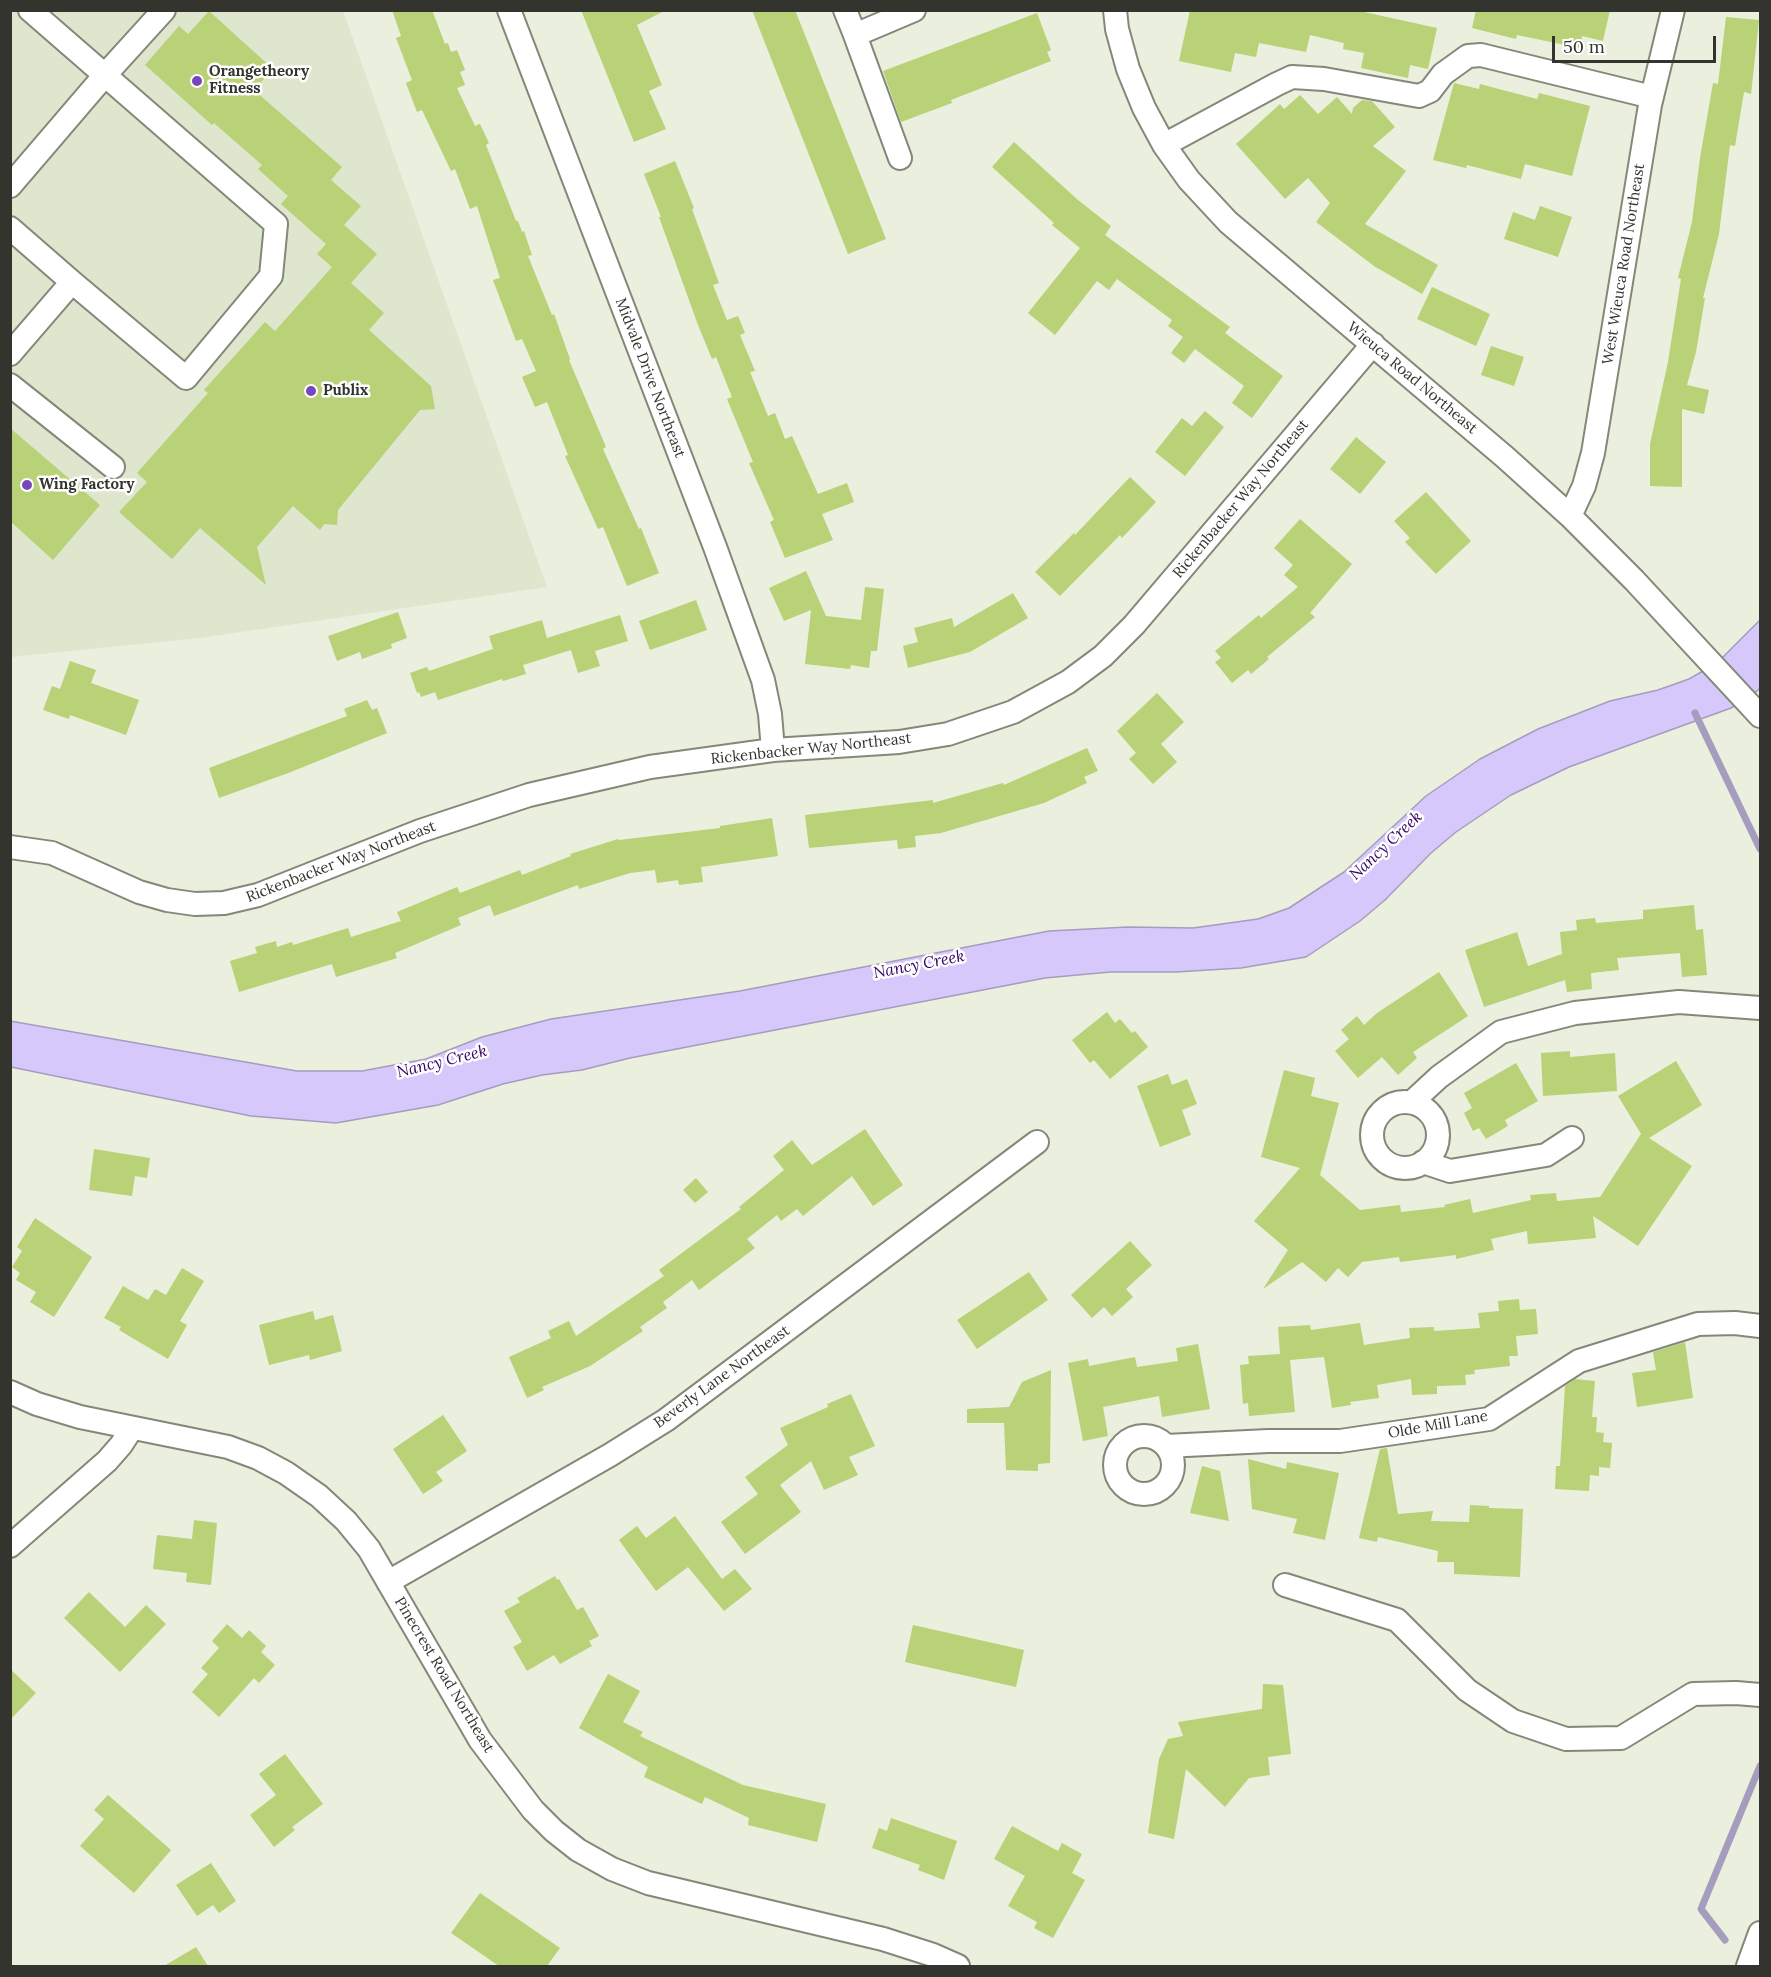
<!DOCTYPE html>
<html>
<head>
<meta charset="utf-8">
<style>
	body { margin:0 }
	#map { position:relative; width:1771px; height:1977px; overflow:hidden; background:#eaefde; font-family:Lora,serif }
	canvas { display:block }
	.frame { position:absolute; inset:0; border:12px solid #32342d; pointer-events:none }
	.scale { position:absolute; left:1552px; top:36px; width:164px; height:27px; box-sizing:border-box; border:3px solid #32342d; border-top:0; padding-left:8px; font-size:18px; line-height:21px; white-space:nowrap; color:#32342d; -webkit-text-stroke:4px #fff; paint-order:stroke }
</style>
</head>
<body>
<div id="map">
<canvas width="1771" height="1977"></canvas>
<div class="frame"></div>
<div class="scale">50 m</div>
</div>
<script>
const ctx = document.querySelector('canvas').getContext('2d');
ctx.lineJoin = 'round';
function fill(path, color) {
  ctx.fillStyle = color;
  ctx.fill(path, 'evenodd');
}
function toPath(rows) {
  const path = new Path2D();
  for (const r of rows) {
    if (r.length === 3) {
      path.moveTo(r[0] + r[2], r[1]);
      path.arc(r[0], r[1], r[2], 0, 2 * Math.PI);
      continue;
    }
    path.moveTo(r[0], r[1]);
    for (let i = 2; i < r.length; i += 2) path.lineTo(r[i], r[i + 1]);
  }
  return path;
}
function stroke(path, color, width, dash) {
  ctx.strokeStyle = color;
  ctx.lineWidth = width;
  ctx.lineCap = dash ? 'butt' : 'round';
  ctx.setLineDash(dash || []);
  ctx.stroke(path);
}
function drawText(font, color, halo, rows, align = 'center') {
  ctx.font = font + ' Lora,serif';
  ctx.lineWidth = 5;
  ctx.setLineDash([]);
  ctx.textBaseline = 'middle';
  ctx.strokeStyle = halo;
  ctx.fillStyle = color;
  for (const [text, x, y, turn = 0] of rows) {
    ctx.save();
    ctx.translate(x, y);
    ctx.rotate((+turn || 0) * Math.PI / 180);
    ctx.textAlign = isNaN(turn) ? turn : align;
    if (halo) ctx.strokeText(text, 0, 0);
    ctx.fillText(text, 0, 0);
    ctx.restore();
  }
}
fill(toPath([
	[11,11,343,11,547,587,200,638,11,657]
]), '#dee6ce');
const water = toPath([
	[1760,620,1760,688,1757,691,1731,708,1569,767,1511,795,1456,832,1431,853,1385,900,1360,921,1306,957,1241,968,1176,972,1110,972,1045,978,630,1058,582,1070,542,1075,503,1084,438,1105,336,1123,251,1116,11,1067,10,1021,297,1071,362,1071,426,1059,482,1037,551,1019,740,991,1049,931,1128,927,1193,928,1258,919,1289,908,1344,872,1426,796,1480,759,1538,729,1610,701,1658,690,1689,679,1717,663,1760,620]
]);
fill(water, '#d7c8fb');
stroke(water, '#a69cbd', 1.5);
stroke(toPath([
	[1695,713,1760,849],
	[1725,1940,1701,1909,1760,1766]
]), '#a69cbd', 7);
fill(toPath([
	[392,10,432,10,445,44,448,43,451,52,457,50,465,70,460,72,465,85,457,88,475,126,480,124,489,143,486,145,516,221,518,221,522,232,524,231,532,255,528,256,552,315,554,314,570,359,569,360,606,447,603,449,639,529,641,528,659,573,627,586,603,527,598,529,565,456,568,455,547,402,535,407,522,377,536,371,522,339,516,341,493,280,500,278,477,206,470,209,455,169,451,171,422,110,417,112,406,83,412,80,396,38,401,36],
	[581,10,666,10,637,25,662,85,649,91,666,129,634,142],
	[752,10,795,10,886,239,848,254],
	[1190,10,1355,10,1437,28,1428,69,1410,65,1408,78,1361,68,1364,53,1343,49,1344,43,1310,35,1306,52,1259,43,1256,57,1235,53,1231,72,1179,61],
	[1476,10,1610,10,1603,41,1582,36,1580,48,1517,35,1516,39,1472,28],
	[209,11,273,69,254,90,342,167,331,180,361,206,344,225,377,254,351,283,384,313,369,330,431,386,435,409,420,410,338,510,337,525,324,524,320,530,293,506,257,547,266,585,200,528,172,559,119,512,147,482,137,473,208,393,204,390,265,322,275,331,332,267,317,254,326,244,281,204,288,196,258,169,262,165,214,123,212,125,145,65,179,26,188,34],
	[1037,13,1051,50,1047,52,1051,61,951,100,952,103,901,122,883,71],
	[1726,17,1759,20,1751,94,1744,92,1735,146,1730,145,1719,234,1703,298,1705,298,1696,352,1687,385,1709,390,1704,414,1682,409,1682,487,1650,486,1650,444,1668,362,1681,279,1678,278,1692,222,1700,158,1713,83,1718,84],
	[1454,83,1479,89,1480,84,1537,99,1539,93,1590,106,1572,176,1525,164,1521,179,1467,165,1466,168,1433,160],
	[1300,95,1318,114,1337,97,1352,114,1353,108,1362,100,1372,101,1395,127,1373,146,1406,171,1365,224,1438,265,1422,294,1374,266,1316,222,1330,203,1308,178,1285,199,1236,144,1280,104,1284,109],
	[1014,142,1078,200,1111,226,1105,235,1230,327,1225,333,1283,376,1252,418,1232,403,1244,386,1195,349,1184,363,1171,353,1183,337,1168,326,1172,320,1117,279,1109,290,1097,281,1055,335,1028,313,1080,248,1052,225,1054,223,992,167],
	[675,161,694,208,692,209,719,283,713,285,727,320,738,316,745,333,740,335,755,371,750,372,768,416,775,413,785,439,792,436,818,494,847,483,854,502,822,514,833,540,785,558,770,522,774,520,749,463,753,462,727,399,732,397,716,357,712,359,698,325,659,217,661,217,644,174],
	[1540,206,1572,217,1558,257,1504,239,1513,212,1535,220],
	[1432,287,1490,314,1476,346,1417,319],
	[1491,346,1524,357,1514,386,1481,375],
	[1205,411,1224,427,1185,476,1155,452,1182,418,1192,426],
	[10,428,100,505,53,560,10,521],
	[1356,437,1386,462,1360,494,1330,469],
	[1130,477,1156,502,1122,538,1120,535,1060,596,1035,572,1074,533,1075,535],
	[1426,492,1471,541,1436,574,1405,542,1410,538,1394,521],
	[1300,519,1352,564,1310,613,1315,617,1267,657,1269,659,1251,674,1248,670,1232,683,1215,662,1221,658,1215,651,1259,615,1261,618,1298,587,1284,575,1293,565,1274,548],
	[806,571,826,616,861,620,865,587,884,589,877,651,871,651,869,668,851,665,850,669,805,664,811,610,784,621,769,588],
	[1013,593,1028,618,970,652,908,668,903,646,918,642,914,628,952,618,954,627],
	[696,600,707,630,650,650,639,621],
	[398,612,407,638,391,644,392,648,362,659,360,652,337,661,328,636],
	[620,615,628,641,595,651,600,666,578,673,571,650,523,665,526,674,503,681,502,679,438,700,435,692,421,697,419,692,417,693,410,673,427,667,429,671,493,649,489,636,542,620,547,638],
	[70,661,96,670,91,683,139,700,126,735,70,715,69,719,43,710,52,686,60,689],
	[1157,693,1184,722,1161,744,1177,762,1153,784,1129,759,1136,753,1117,731],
	[367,700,372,710,377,708,387,733,291,772,219,798,209,768,347,716,344,709],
	[1087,748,1098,771,1084,777,1087,783,1044,803,941,833,915,836,916,847,898,849,897,840,809,848,805,815,933,800,933,803,1003,783,1004,785],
	[772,818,778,856,701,867,703,882,679,885,678,880,657,883,655,870,630,873,579,889,578,885,494,916,490,905,458,918,461,925,395,953,397,958,336,977,332,964,239,992,230,961,257,953,255,947,276,941,277,947,292,942,293,945,348,928,351,937,401,921,397,912,457,887,460,893,520,870,522,875,571,856,570,854,618,839,619,840,720,828,720,826],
	[1694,905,1696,930,1703,929,1707,975,1682,977,1680,953,1617,958,1619,970,1591,973,1592,989,1567,992,1565,980,1484,1007,1465,950,1517,932,1528,966,1562,954,1560,932,1577,930,1576,920,1595,918,1596,923,1643,919,1643,910],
	[1439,972,1468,1016,1413,1052,1417,1058,1398,1075,1382,1057,1358,1078,1335,1051,1349,1039,1341,1030,1357,1016,1364,1025,1377,1013],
	[1107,1012,1115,1023,1120,1019,1132,1033,1135,1031,1148,1047,1110,1079,1094,1060,1090,1063,1072,1040],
	[1570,1051,1570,1057,1615,1053,1617,1091,1543,1096,1541,1053],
	[1676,1061,1702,1105,1649,1138,1692,1166,1638,1246,1593,1216,1596,1238,1528,1244,1527,1231,1491,1239,1494,1250,1456,1259,1456,1255,1400,1262,1399,1257,1362,1262,1348,1277,1338,1268,1326,1282,1302,1262,1263,1289,1288,1250,1254,1221,1300,1168,1261,1157,1284,1070,1315,1078,1311,1096,1339,1103,1320,1175,1360,1210,1400,1205,1401,1212,1445,1207,1444,1205,1470,1199,1473,1213,1531,1200,1530,1195,1556,1193,1557,1201,1600,1197,1641,1134,1618,1096],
	[1516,1063,1538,1101,1505,1120,1508,1126,1486,1139,1479,1128,1473,1131,1464,1113,1472,1108,1464,1093],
	[1168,1074,1172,1085,1187,1079,1197,1104,1182,1110,1191,1135,1160,1147,1137,1086],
	[865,1129,903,1185,873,1206,852,1176,803,1216,797,1209,781,1221,777,1215,747,1239,755,1248,699,1290,692,1280,663,1302,667,1308,640,1327,643,1331,590,1366,542,1387,544,1390,527,1398,509,1357,551,1338,548,1331,569,1321,576,1336,664,1276,659,1270,741,1209,739,1207,784,1170,773,1156,792,1140,812,1165],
	[94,1149,150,1158,147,1178,135,1176,132,1196,89,1190],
	[696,1178,708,1192,695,1203,683,1190],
	[35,1218,92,1257,54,1317,30,1302,36,1292,16,1280,20,1273,12,1267,22,1251,17,1247],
	[1130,1241,1152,1265,1126,1289,1133,1297,1112,1316,1104,1307,1092,1318,1071,1295],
	[182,1268,204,1281,180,1321,187,1325,168,1359,119,1330,121,1327,104,1318,123,1286,148,1300,155,1289,166,1295],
	[1029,1272,1048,1300,977,1349,957,1320],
	[1519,1299,1520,1310,1536,1309,1538,1334,1516,1336,1518,1356,1509,1356,1510,1366,1474,1370,1475,1374,1465,1375,1466,1385,1437,1386,1437,1394,1412,1395,1411,1379,1377,1385,1379,1398,1350,1402,1351,1405,1332,1408,1324,1357,1290,1360,1295,1412,1249,1416,1248,1403,1243,1404,1240,1365,1249,1364,1248,1356,1280,1354,1278,1327,1310,1325,1311,1330,1360,1323,1364,1345,1410,1338,1409,1328,1434,1327,1434,1331,1480,1328,1478,1313,1499,1311,1498,1301],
	[313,1311,315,1320,333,1315,342,1351,310,1360,309,1355,269,1365,259,1325],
	[1685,1342,1693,1398,1637,1407,1632,1373,1656,1370,1653,1352],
	[1198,1344,1210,1409,1162,1417,1159,1396,1103,1407,1108,1436,1083,1441,1068,1363,1088,1359,1089,1366,1135,1357,1137,1367,1178,1361,1176,1348],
	[1051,1370,1050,1463,1038,1464,1038,1471,1006,1470,1004,1423,967,1423,967,1409,1009,1407,1022,1382],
	[1575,1379,1595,1381,1592,1417,1597,1417,1596,1432,1604,1433,1603,1442,1612,1443,1610,1468,1599,1467,1599,1476,1590,1475,1589,1491,1555,1489,1556,1466,1560,1466,1565,1386],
	[851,1394,875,1446,849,1457,858,1475,824,1490,811,1461,780,1485,801,1512,745,1554,721,1522,758,1494,745,1477,788,1445,780,1428,828,1407,827,1404],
	[443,1415,467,1451,436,1472,443,1481,423,1494,393,1449],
	[1387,1448,1398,1514,1433,1511,1431,1521,1469,1522,1470,1505,1489,1506,1489,1508,1523,1509,1520,1577,1454,1574,1454,1562,1437,1562,1438,1551,1378,1537,1377,1542,1359,1538,1380,1449],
	[1248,1459,1286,1469,1287,1462,1339,1473,1325,1540,1293,1533,1297,1519,1252,1509],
	[1202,1466,1220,1471,1229,1521,1190,1513],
	[675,1516,722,1579,735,1569,752,1589,724,1611,688,1567,656,1591,619,1540,637,1526,646,1538],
	[194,1520,217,1523,211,1585,186,1582,187,1573,153,1569,157,1535,192,1539],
	[555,1576,557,1580,559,1579,577,1610,583,1607,599,1636,589,1641,592,1646,560,1664,554,1655,527,1671,513,1647,522,1642,504,1611,520,1602,517,1598],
	[89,1592,125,1627,146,1605,166,1624,120,1672,64,1618],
	[227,1624,242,1638,249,1630,266,1646,261,1652,275,1665,259,1683,254,1678,219,1717,192,1692,208,1674,201,1668,219,1648,212,1641],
	[913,1625,1024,1650,1016,1687,905,1662],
	[10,1669,36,1693,10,1720],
	[608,1674,640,1691,623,1722,643,1732,640,1736,743,1785,826,1804,817,1842,748,1825,749,1818,705,1797,702,1804,644,1777,648,1767,579,1728],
	[1263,1684,1283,1685,1291,1754,1268,1757,1270,1775,1249,1778,1225,1807,1186,1769,1174,1839,1148,1833,1159,1759,1168,1739,1183,1736,1178,1722,1262,1709],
	[285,1754,323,1804,292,1827,295,1830,274,1847,250,1815,276,1795,259,1774],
	[108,1795,171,1850,134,1893,80,1846,104,1819,94,1810],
	[891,1818,957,1841,944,1880,918,1870,920,1865,872,1848,879,1828,887,1831],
	[1012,1826,1058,1851,1062,1843,1082,1854,1072,1873,1085,1880,1053,1938,1034,1928,1037,1922,1008,1906,1025,1876,994,1859],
	[211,1863,236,1901,219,1913,213,1905,197,1916,176,1885],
	[480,1893,560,1948,547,1966,499,1966,451,1933],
	[196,1947,208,1966,164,1966]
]), '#b9d177');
const minor = toPath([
	[509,10,715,547,763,680,770,714,773,750],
	[845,10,855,35,914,10],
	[1115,10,1117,29,1128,69,1144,108,1164,145,1189,180,1228,222,1506,458,1570,516,1634,580,1760,716],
	[855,35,900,158],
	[1164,145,1277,84,1292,77,1324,79,1419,96,1430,91,1443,74,1468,56,1481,55,1652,97],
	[10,186,105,75,164,10],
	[10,228,72,282,186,378,271,276,276,224,30,10],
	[10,354,72,282],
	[10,385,113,467],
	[1570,516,1584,486,1593,453,1650,105,1673,10],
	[10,847,52,853,139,892,167,900,195,904,224,903,258,895,420,831,529,795,650,767,773,750,899,742,948,734,1013,712,1068,682,1103,656,1134,625,1373,344],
	[1405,1135,33],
	[1412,1102,1439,1077,1501,1032,1575,1013,1679,1002,1760,1008],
	[1423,1162,1450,1171,1546,1155,1572,1138],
	[10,1392,37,1404,80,1417,228,1447,258,1458,286,1473,319,1496,346,1521,369,1549,480,1740,533,1810,554,1831,578,1850,612,1869,648,1883,883,1939,933,1955,958,1966],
	[1144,1465,29],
	[1166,1446,1268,1441,1340,1441,1489,1419,1579,1361,1698,1324,1735,1323,1760,1326],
	[10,1546,107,1461,121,1445,132,1428],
	[388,1582,610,1455,666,1420,1037,1142],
	[1285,1585,1397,1620,1467,1690,1513,1721,1566,1739,1621,1738,1693,1694,1736,1693,1760,1695],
	[1748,1966,1760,1933]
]);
stroke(minor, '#838878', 26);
stroke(minor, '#fff', 22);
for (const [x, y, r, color] of [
	[197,81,6,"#7745bd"],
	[311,391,6,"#7745bd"],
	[27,485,6,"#7745bd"]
]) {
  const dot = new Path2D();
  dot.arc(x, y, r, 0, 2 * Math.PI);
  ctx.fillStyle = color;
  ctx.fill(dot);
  stroke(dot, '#fff', 2);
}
drawText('bold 15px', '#32342d', '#fff', [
	["Orangetheory",209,72],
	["Fitness",209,89],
	["Publix",323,391],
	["Wing Factory",39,485]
], 'left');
drawText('15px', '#32342d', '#fff', [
	["West Wieuca Road Northeast",1624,264,-81],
	["Midvale Drive Northeast",650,378,69],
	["Wieuca Road Northeast",1412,378,40],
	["Rickenbacker Way Northeast",1241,499,-50],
	["Rickenbacker Way Northeast",811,749,-6],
	["Rickenbacker Way Northeast",341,862,-21],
	["Beverly Lane Northeast",722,1377,-36],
	["Olde Mill Lane",1438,1425,-10],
	["Pinecrest Road Northeast",444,1675,59]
]);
drawText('italic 16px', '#370368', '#fff', [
	["Nancy Creek",1386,846,-43],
	["Nancy Creek",919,965,-11],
	["Nancy Creek",442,1062,-14]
]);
</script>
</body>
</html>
